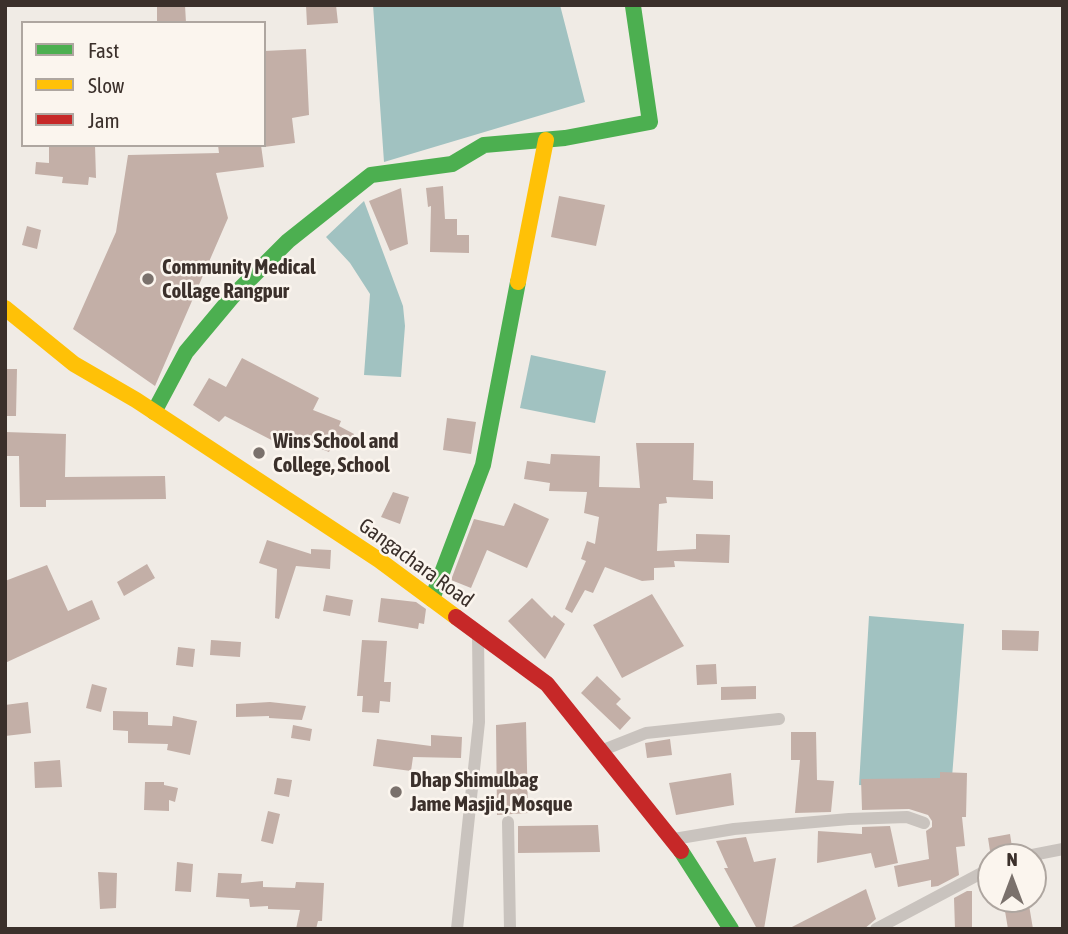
<!DOCTYPE html>
<html>
<head>
<meta charset="utf-8">
<style>
	body { margin:0 }
	#map { position:relative; width:1068px; height:934px; overflow:hidden; background:#f0ebe5; font-family:"Asap Condensed",sans-serif }
	canvas { display:block }
	.frame { position:absolute; inset:0; border:7px solid #3b302b; pointer-events:none }
	.legend { position:absolute; left:21px; top:21px; width:245px; height:126px; box-sizing:border-box; background:#fbf5ee; border:2px solid #aea6a0; margin:0; padding:9px 12px; list-style:none; font-size:21px; color:#3b302b }
	.legend li { display:flex; align-items:center; gap:14px; height:35px }
	.legend b { width:35px; border:2px solid #aea6a0 }
	.north { position:absolute; left:977px; top:843px; width:70px; height:70px; box-sizing:border-box; background:#fbf5ee; border:2px solid #aea6a0; border-radius:50%; rotate:0deg; font-size:19px; font-weight:700; line-height:28px; text-align:center; color:#3b302b }
	.north::after { content:''; display:block; margin:auto; width:24px; height:32px; background:#7a716c; clip-path:polygon(50% 0,100% 100%,50% 72%,0 100%) }
</style>
</head>
<body>
<div id="map">
<canvas width="1068" height="934"></canvas>
<div class="frame"></div>
<ul class="legend">
<li><b style="height:9px;background:#4caf50"></b>Fast</li>
<li><b style="height:9px;background:#ffc107"></b>Slow</li>
<li><b style="height:9px;background:#c62828"></b>Jam</li>
</ul>
<div class="north">N</div>
</div>
<script>
const ctx = document.querySelector('canvas').getContext('2d');
ctx.lineJoin = 'round';
function fill(path, color) {
  ctx.fillStyle = color;
  ctx.fill(path, 'evenodd');
}
function toPath(rows) {
  const path = new Path2D();
  for (const r of rows) {
    path.moveTo(r[0], r[1]);
    for (let i = 2; i < r.length; i += 2) path.lineTo(r[i], r[i + 1]);
  }
  return path;
}
function stroke(path, color, width, dash) {
  ctx.strokeStyle = color;
  ctx.lineWidth = width;
  ctx.lineCap = dash ? 'butt' : 'round';
  ctx.setLineDash(dash || []);
  ctx.stroke(path);
}
function drawText(font, color, halo, rows, align = 'center') {
  ctx.font = font + ' "Asap Condensed",sans-serif';
  ctx.lineWidth = 5;
  ctx.setLineDash([]);
  ctx.textBaseline = 'middle';
  ctx.strokeStyle = halo;
  ctx.fillStyle = color;
  for (const [text, x, y, turn = 0] of rows) {
    ctx.save();
    ctx.translate(x, y);
    ctx.rotate((+turn || 0) * Math.PI / 180);
    ctx.textAlign = isNaN(turn) ? turn : align;
    if (halo) ctx.strokeText(text, 0, 0);
    ctx.fillText(text, 0, 0);
    ctx.restore();
  }
}
fill(toPath([
	[373,5,560,5,585,102,384,162],
	[364,201,403,306,405,326,401,377,364,375,370,294,350,263,326,237],
	[531,355,606,371,595,423,520,408],
	[869,616,964,624,951,790,859,785]
]), '#a1c2c1');
fill(toPath([
	[157,5,185,5,186,23,157,23],
	[306,5,336,5,338,23,307,25],
	[306,49,309,115,292,118,295,143,264,147,264,51],
	[49,145,95,145,96,178,89,177,88,185,62,183,63,177,35,174,36,162,49,163],
	[218,145,261,145,264,167,216,173,228,218,155,386,73,329,116,232,128,155,219,153],
	[443,186,445,219,457,219,457,235,469,235,469,253,430,252,431,206,428,207,426,188],
	[401,188,408,244,390,251,369,201],
	[559,196,605,205,596,246,551,237],
	[27,226,41,230,37,249,22,245],
	[242,358,319,398,313,410,341,421,339,426,354,434,351,446,335,437,329,452,290,437,283,446,225,416,219,422,193,405,209,378,226,387],
	[5,369,17,369,16,416,5,416],
	[447,418,476,422,471,454,443,450],
	[5,432,66,434,65,477,165,476,166,499,46,500,46,507,20,507,19,456,5,456],
	[636,443,694,443,693,480,713,481,713,499,666,497,667,503,659,504,657,551,696,549,696,534,730,535,729,563,674,561,675,567,654,568,654,580,642,581,605,567,593,593,585,590,572,613,565,609,586,561,581,559,587,541,595,544,599,517,584,513,587,492,549,491,550,483,524,479,527,461,550,464,551,454,600,456,599,487,640,488],
	[393,492,409,497,400,524,381,517],
	[514,503,549,519,527,568,487,550,471,588,451,580,474,519,504,526],
	[267,540,311,554,311,549,331,550,330,569,296,566,279,619,275,618,277,569,259,563],
	[147,564,155,578,124,596,117,582],
	[47,565,68,611,92,600,100,619,5,663,5,581],
	[652,594,684,646,622,678,593,625],
	[326,595,353,600,350,616,323,611],
	[381,598,416,602,426,609,424,624,419,623,418,629,378,622],
	[532,598,552,618,554,615,565,624,545,659,508,621],
	[1002,630,1039,631,1038,651,1002,650],
	[211,640,241,642,240,657,210,655],
	[362,640,387,641,384,682,391,682,390,702,380,701,379,713,362,712,363,696,357,696],
	[178,647,195,649,193,667,176,665],
	[716,664,717,684,697,685,696,665],
	[597,676,621,699,616,704,631,718,620,730,581,693],
	[92,684,107,688,101,712,86,708],
	[756,686,756,699,721,700,721,687],
	[28,702,31,733,5,736,5,705],
	[270,702,306,706,302,720,269,718,269,716,236,717,236,704],
	[113,711,148,712,148,725,172,726,173,716,197,721,190,755,167,750,168,744,128,743,128,731,113,730],
	[526,722,528,813,497,815,496,725],
	[293,725,312,729,310,741,291,738],
	[791,732,816,732,817,780,834,781,831,812,795,813,800,760,791,760],
	[431,735,462,737,461,758,413,757,411,771,373,766,377,739,431,746],
	[670,739,672,755,647,758,645,743],
	[60,760,62,787,35,788,34,762],
	[940,772,967,773,966,817,962,817,965,846,956,847,959,875,938,886,931,887,931,880,898,887,894,866,929,859,926,831,932,827,932,821,928,815,909,809,862,810,861,779,940,778],
	[731,773,734,805,676,815,669,783],
	[277,778,292,780,289,797,274,794],
	[145,782,164,782,164,785,178,788,175,802,169,800,169,811,144,810],
	[268,811,280,814,273,844,261,841],
	[598,825,600,852,518,853,518,826],
	[890,826,898,863,875,868,871,853,817,863,818,831,862,834,862,827],
	[1010,834,1012,847,990,851,988,838],
	[746,837,754,862,776,858,764,929,757,929,724,868,728,868,716,841],
	[177,862,193,864,191,892,175,891],
	[98,872,117,873,116,908,100,909],
	[218,873,242,874,241,883,263,881,263,887,295,888,296,882,324,883,322,921,318,921,316,929,296,929,300,910,268,909,268,906,250,907,249,899,216,897],
	[866,889,876,919,864,929,788,929],
	[967,891,972,891,972,929,955,929,954,898],
	[1003,899,1028,899,1033,929,1008,929]
]), '#c3afa7');
stroke(toPath([
	[603,750,646,733,779,719],
	[508,822,510,929],
	[674,839,734,829,849,819,907,817,924,823],
	[1022,857,1063,849],
	[457,929,479,722,478,633],
	[876,929,991,868]
]), '#c9c3be', 12);
stroke(toPath([
	[154,412,186,352,232,297,288,241,371,175,452,164,484,145,565,138,650,122,633,6],
	[432,599,483,465,518,282],
	[681,851,731,929]
]), '#4caf50', 16);
stroke(toPath([
	[518,282,546,140],
	[5,308,74,364,136,400,379,560,456,617]
]), '#ffc107', 16);
stroke(toPath([
	[456,617,547,684,681,851]
]), '#c62828', 16);
for (const [x, y, r, color] of [
	[148,279,7,"#7a716c"],
	[259,453,7,"#7a716c"],
	[396,792,7,"#7a716c"]
]) {
  const dot = new Path2D();
  dot.arc(x, y, r, 0, 2 * Math.PI);
  ctx.fillStyle = color;
  ctx.fill(dot);
  stroke(dot, '#fbf5ee', 2.5);
}
drawText('bold 21px', '#3b302b', '#fbf5ee', [
	["Community Medical",162,267],
	["Collage Rangpur",162,291],
	["Wins School and",273,441],
	["College, School",273,465],
	["Dhap Shimulbag",410,780],
	["Jame Masjid, Mosque",410,804]
], 'left');
drawText('21px', '#3b302b', '#fbf5ee', [
	["Gangachara Road",416,563,36]
]);
</script>
</body>
</html>
